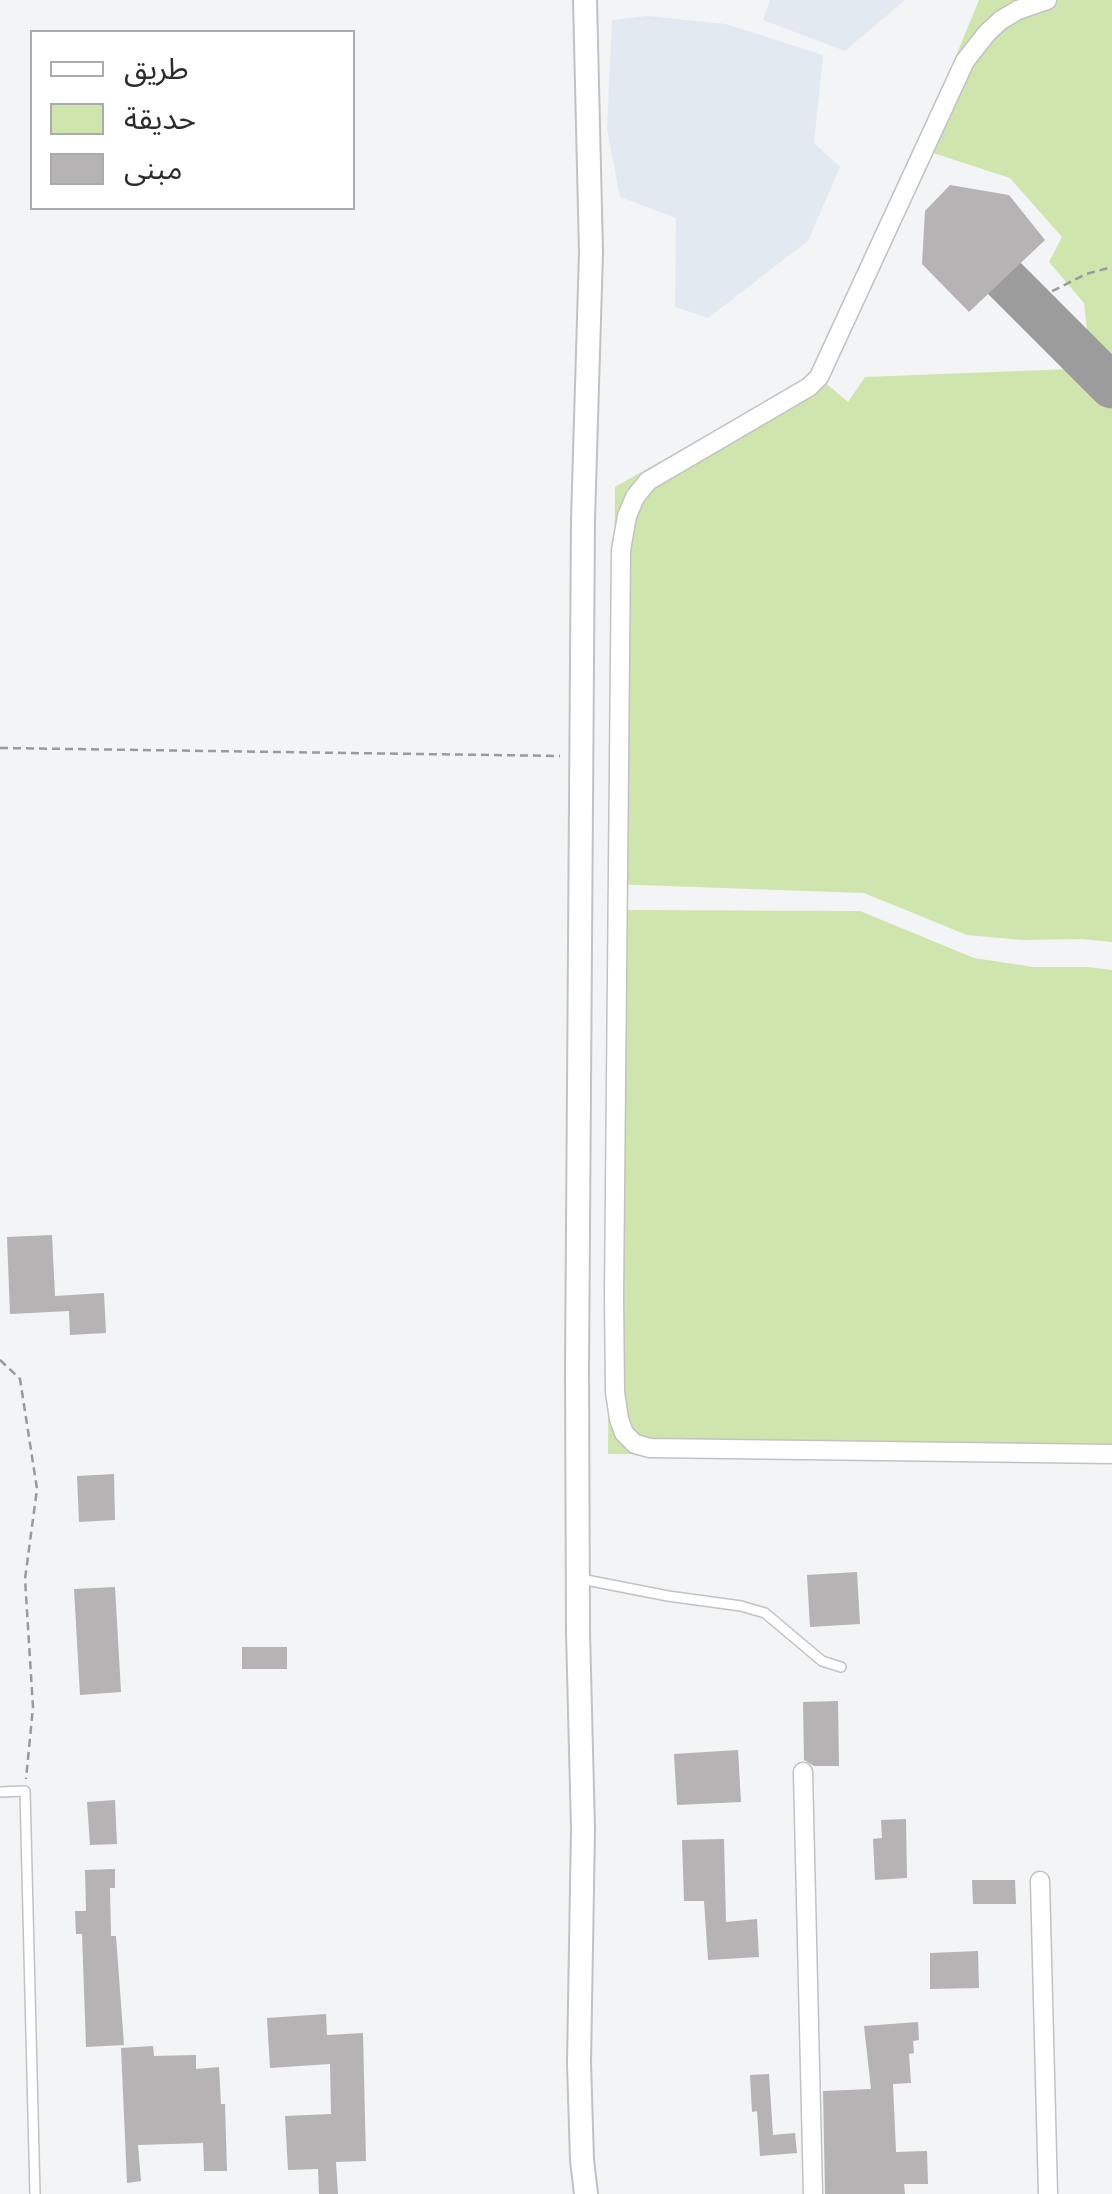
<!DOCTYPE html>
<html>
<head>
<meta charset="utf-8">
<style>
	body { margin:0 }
	#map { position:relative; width:1112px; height:2194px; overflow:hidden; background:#f3f4f5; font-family:"PT Sans","Noto Sans Arabic",sans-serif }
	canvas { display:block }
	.legend { position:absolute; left:30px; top:30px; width:325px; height:180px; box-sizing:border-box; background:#fff; border:2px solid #aaabab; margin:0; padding:12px 18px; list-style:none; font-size:30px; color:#2b2c2c }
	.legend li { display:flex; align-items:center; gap:20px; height:50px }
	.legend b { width:50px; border:2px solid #aaabab }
</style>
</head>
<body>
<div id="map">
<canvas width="1112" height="2194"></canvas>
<ul class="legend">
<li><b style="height:12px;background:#fff"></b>طريق</li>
<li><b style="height:28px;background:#d0e4ad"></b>حديقة</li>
<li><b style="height:28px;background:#b5b3b3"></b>مبنى</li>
</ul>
</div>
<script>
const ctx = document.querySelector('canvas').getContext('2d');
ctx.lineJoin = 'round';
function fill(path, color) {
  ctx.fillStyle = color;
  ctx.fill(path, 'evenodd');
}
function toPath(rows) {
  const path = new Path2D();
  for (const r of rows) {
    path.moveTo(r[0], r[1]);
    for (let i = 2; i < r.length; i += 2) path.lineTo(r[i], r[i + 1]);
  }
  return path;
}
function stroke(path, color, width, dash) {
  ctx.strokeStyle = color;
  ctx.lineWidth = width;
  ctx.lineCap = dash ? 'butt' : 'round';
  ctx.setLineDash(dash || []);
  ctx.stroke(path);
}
fill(toPath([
	[770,0,905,0,845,51,763,20],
	[647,16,726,24,823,55,814,143,840,167,808,241,708,318,675,307,676,218,620,197,607,129,612,20]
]), '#e3e9f0');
fill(toPath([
	[979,0,1112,0,1112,364,1088,340,1084,303,1049,262,1062,237,1010,178,918,148],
	[1071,369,1112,409,1112,942,1081,939,1022,940,967,935,864,893,611,884,615,487,815,374,848,402,865,377],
	[611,910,860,911,974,958,1033,967,1088,967,1112,970,1112,1458,608,1454]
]), '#d0e4ad');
stroke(toPath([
	[1004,278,1112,386]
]), '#9c9c9d', 45);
fill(toPath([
	[950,185,1009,195,1045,240,969,312,922,264,925,211],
	[52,1235,55,1296,104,1293,106,1333,70,1335,69,1311,10,1314,7,1237],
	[114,1474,115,1520,79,1522,77,1476],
	[857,1572,860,1624,810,1627,807,1575],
	[115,1587,121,1692,80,1695,74,1589],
	[242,1647,287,1647,287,1669,242,1669],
	[838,1701,839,1766,814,1766,804,1760,803,1702],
	[738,1750,741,1802,677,1805,674,1754],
	[115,1800,117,1844,90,1845,87,1802],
	[906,1819,907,1878,875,1880,873,1839,882,1838,881,1820],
	[724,1839,726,1922,757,1919,759,1957,708,1960,704,1901,684,1901,682,1840],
	[115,1869,115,1888,110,1888,111,1936,116,1936,124,2045,86,2047,82,1934,76,1934,75,1911,86,1911,85,1870],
	[972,1880,1015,1880,1016,1904,973,1904],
	[978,1951,979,1988,930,1989,930,1953],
	[326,2014,327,2035,363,2033,366,2161,336,2162,338,2194,319,2194,318,2169,288,2170,285,2116,331,2114,330,2064,270,2068,267,2018],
	[918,2022,919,2040,913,2041,914,2053,909,2054,911,2083,893,2084,896,2152,927,2151,928,2184,904,2184,905,2194,825,2194,823,2091,871,2089,864,2026],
	[153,2046,154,2056,196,2055,196,2069,219,2067,221,2104,225,2104,227,2171,204,2171,203,2143,138,2145,141,2181,127,2183,121,2048],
	[769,2074,773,2135,795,2133,797,2153,760,2156,757,2111,752,2112,750,2075]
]), '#b5b3b3');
const service = toPath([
	[581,1579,668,1596,741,1606,765,1613,822,1661,841,1667],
	[0,1792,25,1791,35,2194]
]);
const minor = toPath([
	[1047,0,1018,10,1001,20,987,33,965,61,819,377,809,387,648,481,635,497,627,516,621,550,614,1297,615,1392,619,1419,624,1433,635,1444,650,1448,1112,1454],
	[803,1772,813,2194],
	[1040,1881,1048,2194]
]);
const tertiary = toPath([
	[585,0,591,252,583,520,577,1368,578,1632,583,1829,579,2063,582,2160,586,2194]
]);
stroke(service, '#c1c2c3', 12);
stroke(minor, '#c1c2c3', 21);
stroke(tertiary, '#c1c2c3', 26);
stroke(toPath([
	[1029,303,1086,274,1112,267],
	[0,748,560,756],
	[0,1360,20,1379,37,1489,25,1579,33,1707,26,1779]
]), '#999a9a', 2.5, [8, 5]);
stroke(service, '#fff', 9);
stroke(minor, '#fff', 18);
stroke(tertiary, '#fff', 22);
</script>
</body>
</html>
